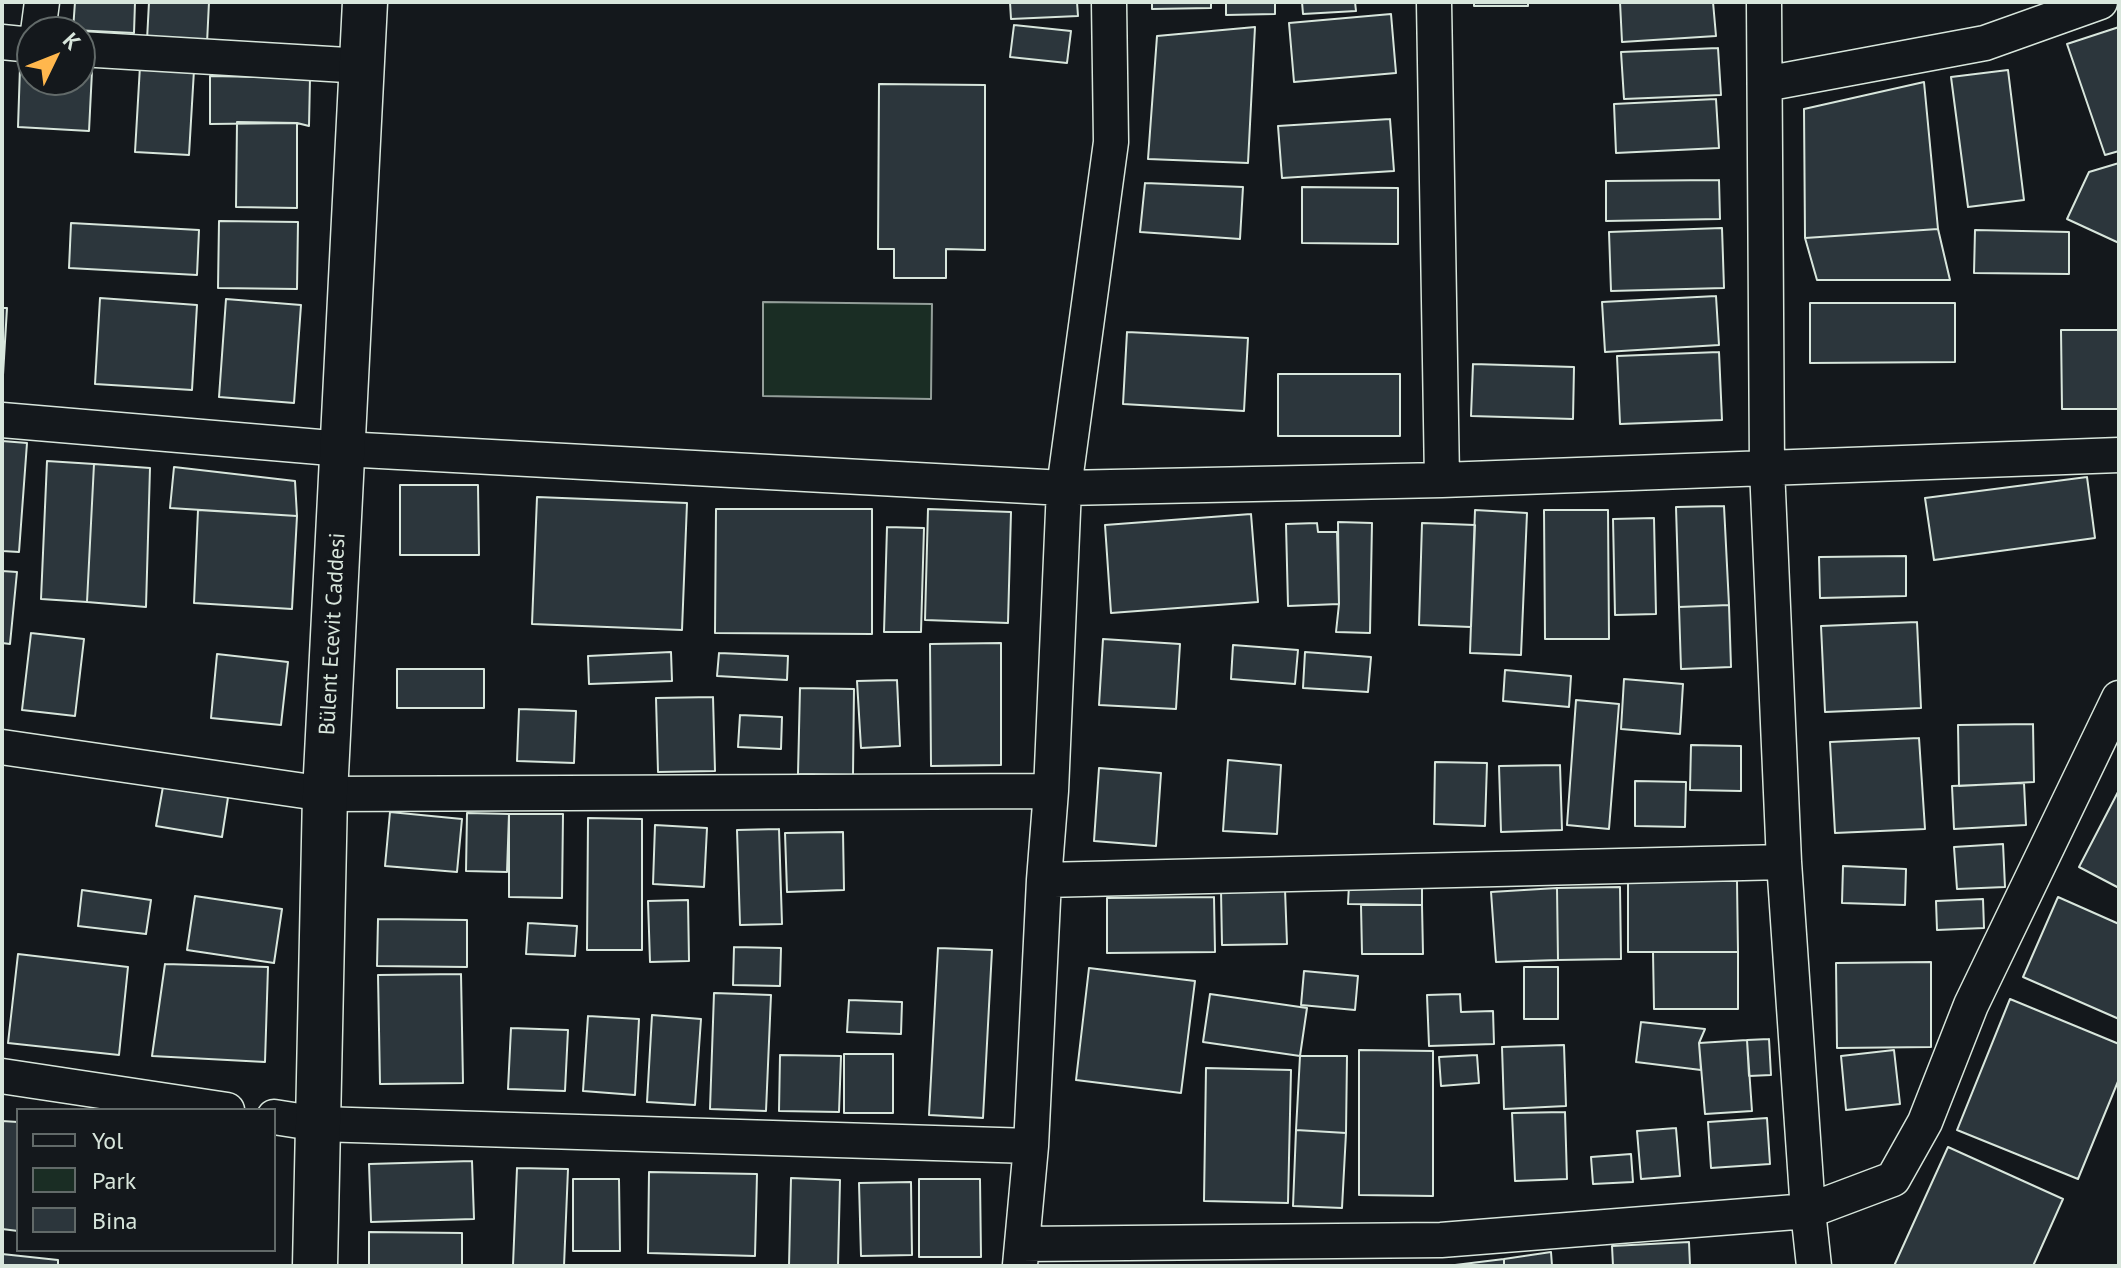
<!DOCTYPE html>
<meta charset="utf-8">
<style>
body{margin:0}
#map{position:relative;width:2121px;height:1268px;overflow:hidden;background:#14181c;font-family:"PT Sans",sans-serif}
canvas{display:block}
.frame{position:absolute;inset:0;border:4px solid #d8e6dc;pointer-events:none}
.legend{position:absolute;left:16px;top:1108px;width:260px;height:144px;box-sizing:border-box;background:#14181c;border:2px solid #626a69;margin:0;padding:10px 14px;list-style:none;font-size:24px;color:#d8e6dc}
.legend li{display:flex;align-items:center;gap:16px;height:40px}
.legend b{width:40px;border:2px solid #626a69}
.north{position:absolute;left:16px;top:16px;width:80px;height:80px;box-sizing:border-box;background:#14181c;border:2px solid #626a69;border-radius:50%;rotate:47deg;font-size:22px;font-weight:700;line-height:32px;text-align:center;color:#d8e6dc}
.north::after{content:'';display:block;margin:auto;width:28px;height:36px;background:#ffb74d;clip-path:polygon(50% 0,100% 100%,50% 72%,0 100%)}
</style>
<div id="map">
<canvas width="2121" height="1268"></canvas>
<div class="frame"></div>
<ul class="legend">
<li><b style="height:10px;background:#14181c"></b>Yol</li>
<li><b style="height:22px;background:#1a2d24"></b>Park</li>
<li><b style="height:22px;background:#2c363c"></b>Bina</li>
</ul>
<div class="north">K</div>
</div>
<script>
const c = document.querySelector('canvas').getContext('2d');
c.lineJoin = 'round';
function fill(path, color) {
  c.fillStyle = color;
  c.fill(path, 'evenodd');
}
function toPath(rows) {
  const path = new Path2D();
  for (const r of rows) {
    path.moveTo(r[0], r[1]);
    for (let i = 2; i < r.length; i += 2) path.lineTo(r[i], r[i + 1]);
  }
  return path;
}
function trace(path, color, width, dash) {
  c.strokeStyle = color;
  c.lineWidth = width;
  c.lineCap = dash ? 'butt' : 'round';
  c.setLineDash(dash || []);
  c.stroke(path);
}
function drawText(font, color, halo, rows, align = 'center') {
  c.font = font + ' "PT Sans",sans-serif';
  c.lineWidth = 6;
  c.setLineDash([]);
  c.textBaseline = 'middle';
  c.strokeStyle = halo;
  c.fillStyle = color;
  for (const [text, x, y, turn = 0] of rows) {
    c.save();
    c.translate(x, y);
    c.rotate((+turn || 0) * Math.PI / 180);
    c.textAlign = isNaN(turn) ? turn : align;
    if (halo) c.strokeText(text, 0, 0);
    c.fillText(text, 0, 0);
    c.restore();
  }
}
const green = toPath([
 [763,302,932,304,931,399,763,396,763,302]
]);
fill(green, '#1a2d24');
trace(green, '#939e99', 2);
const building = toPath([
 [75,2,135,2,134,33,73,30,75,2],
 [149,2,209,2,207,43,147,40,149,2],
 [1010,2,1077,2,1078,16,1011,19,1010,2],
 [1152,2,1211,2,1211,8,1152,9,1152,2],
 [1226,2,1275,2,1275,14,1226,15,1226,2],
 [1302,2,1355,2,1356,11,1303,14,1302,2],
 [1474,2,1528,2,1528,6,1474,6,1474,2],
 [1620,2,1713,2,1716,36,1622,42,1620,2],
 [1391,14,1396,73,1294,82,1289,23,1391,14],
 [1014,25,1071,31,1067,63,1010,57,1014,25],
 [1255,27,1248,163,1148,159,1157,36,1255,27],
 [2119,27,2119,151,2105,155,2067,44,2119,27],
 [1718,48,1721,95,1624,99,1621,52,1718,48],
 [140,66,194,70,189,155,135,152,140,66],
 [20,67,32,68,32,80,80,80,80,71,92,71,89,131,18,127,20,67],
 [2008,70,2024,200,1968,207,1951,77,2008,70],
 [210,76,310,78,309,126,297,123,210,124,210,76],
 [1924,82,1938,229,1805,238,1804,109,1924,82],
 [879,84,985,85,985,250,946,249,946,278,894,278,894,249,878,249,879,84],
 [1716,99,1719,148,1616,153,1614,104,1716,99],
 [1390,119,1394,171,1282,178,1278,126,1390,119],
 [237,122,297,123,297,208,236,207,237,122],
 [2119,163,2119,243,2067,219,2089,172,2119,163],
 [1719,180,1720,219,1606,221,1606,181,1719,180],
 [1145,183,1243,187,1240,239,1140,232,1145,183],
 [1302,187,1398,188,1398,244,1302,243,1302,187],
 [219,221,298,222,297,289,218,288,219,221],
 [71,223,199,230,197,275,69,268,71,223],
 [1722,228,1724,288,1611,291,1609,232,1722,228],
 [1938,229,1950,280,1817,280,1805,238,1938,229],
 [1975,230,2069,232,2069,274,1974,273,1975,230],
 [1716,296,1719,345,1605,352,1602,302,1716,296],
 [100,298,197,305,192,390,95,384,100,298],
 [226,299,301,305,294,403,219,397,226,299],
 [1810,303,1955,303,1955,362,1810,363,1810,303],
 [2,308,7,308,3,375,2,375,2,308],
 [2061,330,2119,330,2119,409,2062,409,2061,330],
 [1127,332,1248,338,1244,411,1123,404,1127,332],
 [1719,352,1722,420,1620,424,1617,356,1719,352],
 [1473,364,1574,367,1573,419,1471,416,1473,364],
 [1278,374,1400,374,1400,436,1278,436,1278,374],
 [2,441,27,443,19,552,2,551,2,441],
 [47,461,94,464,87,602,41,599,47,461],
 [94,464,150,468,146,607,87,602,94,464],
 [174,467,295,481,297,516,170,508,174,467],
 [2087,477,2095,538,1934,560,1925,498,2087,477],
 [400,485,478,485,479,555,400,555,400,485],
 [537,497,687,503,682,630,532,624,537,497],
 [1724,506,1729,605,1679,607,1676,507,1724,506],
 [716,509,872,509,872,634,715,633,716,509],
 [928,509,1011,512,1008,623,925,620,928,509],
 [198,510,297,516,292,609,194,603,198,510],
 [1475,510,1527,513,1521,655,1470,653,1475,510],
 [1544,510,1608,510,1609,639,1545,639,1544,510],
 [1251,514,1258,602,1111,613,1105,525,1251,514],
 [1654,518,1656,614,1615,615,1613,519,1654,518],
 [1338,522,1372,523,1370,633,1336,632,1339,604,1338,522],
 [1317,523,1318,532,1337,532,1339,604,1288,606,1286,524,1317,523],
 [1422,523,1475,525,1471,627,1419,625,1422,523],
 [887,527,924,528,921,632,884,632,887,527],
 [1906,556,1906,596,1820,598,1819,557,1906,556],
 [2,571,17,572,10,644,2,643,2,571],
 [1729,605,1731,667,1681,669,1679,607,1729,605],
 [1917,622,1921,708,1825,712,1821,626,1917,622],
 [31,633,84,639,75,716,22,710,31,633],
 [1103,639,1180,644,1176,709,1099,705,1103,639],
 [1001,643,1001,765,931,766,930,644,1001,643],
 [1233,645,1298,650,1295,684,1231,679,1233,645],
 [671,652,672,681,589,684,588,656,671,652],
 [1305,652,1371,657,1368,692,1303,688,1305,652],
 [719,653,788,656,787,680,717,676,719,653],
 [217,654,288,662,281,725,211,718,217,654],
 [397,669,484,669,484,708,397,708,397,669],
 [1505,670,1571,676,1569,707,1503,701,1505,670],
 [1624,679,1683,684,1680,734,1621,729,1624,679],
 [897,680,900,746,861,748,857,681,897,680],
 [800,688,854,689,853,775,798,774,800,688],
 [713,697,715,771,658,772,656,698,713,697],
 [1576,700,1619,704,1609,829,1567,825,1576,700],
 [519,709,576,711,574,763,517,761,519,709],
 [740,715,782,717,781,749,738,747,740,715],
 [2033,724,2034,782,1959,786,1958,725,2033,724],
 [1919,738,1925,829,1835,833,1830,742,1919,738],
 [1691,745,1741,746,1741,791,1690,790,1691,745],
 [1228,760,1281,765,1277,834,1223,831,1228,760],
 [1435,762,1487,763,1485,826,1434,824,1435,762],
 [1560,765,1562,830,1501,832,1499,766,1560,765],
 [1099,768,1161,773,1156,846,1094,841,1099,768],
 [164,781,229,791,222,837,156,826,164,781],
 [1635,781,1686,782,1685,827,1635,826,1635,781],
 [2024,783,2026,825,1954,829,1952,786,2024,783],
 [2119,790,2119,888,2079,867,2119,790],
 [390,812,462,819,457,872,385,866,390,812],
 [467,813,509,814,507,872,466,871,467,813],
 [509,814,563,814,562,898,509,897,509,814],
 [588,818,642,819,642,950,587,950,588,818],
 [655,825,707,828,704,887,653,884,655,825],
 [779,829,782,924,740,925,737,830,779,829],
 [843,832,844,890,787,892,785,833,843,832],
 [2003,844,2005,887,1957,889,1954,847,2003,844],
 [1843,866,1906,869,1905,905,1842,903,1843,866],
 [1628,880,1737,881,1738,952,1628,952,1628,880],
 [1349,885,1422,886,1422,905,1348,904,1349,885],
 [1620,887,1621,959,1558,960,1557,888,1620,887],
 [1557,888,1558,960,1496,962,1491,892,1557,888],
 [1285,889,1287,944,1222,945,1221,890,1285,889],
 [82,890,151,900,146,934,78,926,82,890],
 [195,896,282,909,274,963,187,950,195,896],
 [1214,897,1215,952,1107,953,1107,898,1214,897],
 [2058,897,2119,924,2119,1019,2023,977,2058,897],
 [1983,899,1984,928,1937,930,1936,901,1983,899],
 [688,900,689,961,650,962,648,901,688,900],
 [1361,905,1422,905,1423,954,1362,954,1361,905],
 [378,919,467,920,467,967,377,966,378,919],
 [528,923,577,926,575,956,526,954,528,923],
 [734,947,781,948,780,986,733,985,734,947],
 [938,948,992,950,983,1118,929,1115,938,948],
 [1653,952,1738,952,1738,1009,1654,1009,1653,952],
 [18,954,128,967,119,1055,8,1043,18,954],
 [1931,962,1931,1047,1837,1048,1836,963,1931,962],
 [165,964,268,967,265,1062,152,1056,165,964],
 [1524,967,1558,967,1558,1019,1524,1019,1524,967],
 [1089,968,1195,981,1181,1093,1076,1080,1089,968],
 [1304,971,1358,976,1355,1010,1301,1005,1304,971],
 [461,974,463,1083,380,1084,378,975,461,974],
 [714,993,771,995,766,1111,710,1109,714,993],
 [1210,994,1307,1008,1300,1056,1203,1042,1210,994],
 [1460,994,1461,1012,1493,1011,1494,1044,1429,1046,1427,995,1460,994],
 [2010,999,2119,1044,2119,1079,2078,1179,1957,1130,2010,999],
 [849,1000,902,1002,901,1034,847,1032,849,1000],
 [652,1015,701,1019,695,1105,647,1102,652,1015],
 [588,1016,639,1019,635,1095,583,1091,588,1016],
 [1641,1022,1705,1029,1699,1043,1701,1070,1636,1062,1641,1022],
 [511,1028,568,1030,565,1091,508,1089,511,1028],
 [1769,1039,1771,1075,1749,1076,1747,1040,1769,1039],
 [1747,1040,1752,1111,1705,1114,1699,1043,1747,1040],
 [1564,1045,1566,1106,1504,1109,1502,1047,1564,1045],
 [1359,1050,1433,1051,1433,1196,1359,1195,1359,1050],
 [1894,1050,1900,1104,1846,1110,1841,1056,1894,1050],
 [844,1054,893,1054,893,1113,844,1113,844,1054],
 [780,1055,841,1056,839,1112,779,1111,780,1055],
 [1477,1055,1479,1083,1441,1086,1439,1057,1477,1055],
 [1300,1056,1347,1056,1346,1133,1296,1130,1300,1056],
 [1206,1068,1291,1070,1288,1203,1204,1201,1206,1068],
 [1565,1112,1567,1179,1515,1181,1512,1113,1565,1112],
 [1767,1118,1770,1164,1711,1168,1708,1122,1767,1118],
 [2,1121,18,1122,18,1231,2,1229,2,1121],
 [1676,1128,1680,1176,1641,1179,1637,1131,1676,1128],
 [1296,1130,1346,1133,1342,1208,1293,1206,1296,1130],
 [1948,1147,2063,1199,2033,1266,1894,1266,1948,1147],
 [1631,1154,1633,1182,1593,1184,1591,1157,1631,1154],
 [472,1161,474,1219,371,1222,369,1164,472,1161],
 [517,1168,568,1169,564,1266,513,1265,517,1168],
 [649,1172,757,1174,755,1256,648,1253,649,1172],
 [791,1178,840,1180,838,1266,789,1266,791,1178],
 [573,1179,619,1179,620,1251,573,1251,573,1179],
 [919,1179,980,1179,981,1257,919,1257,919,1179],
 [911,1182,912,1255,861,1256,859,1183,911,1182],
 [369,1232,462,1233,462,1266,369,1266,369,1232],
 [1689,1242,1690,1266,1613,1266,1612,1246,1689,1242],
 [1551,1252,1552,1266,1504,1266,1504,1259,1551,1252],
 [2,1254,58,1260,58,1266,2,1266,2,1254],
 [1504,1259,1504,1266,1455,1266,1455,1265,1504,1259]
]);
fill(building, '#2c363c');
trace(building, '#d8e6dc', 2);
const minor = toPath([
 [1434,2,1442,480],
 [1764,2,1767,468,1784,862,1808,1211,1814,1266],
 [38,32,42,2],
 [2,42,32,45],
 [80,49,363,66],
 [1765,84,1985,43,2100,2],
 [2,420,343,449,1064,488,1442,480,2119,455],
 [2,747,325,794,1051,791],
 [1044,880,1784,862],
 [2,1076,227,1110],
 [274,1117,319,1124,1031,1146],
 [1022,1244,1441,1240,1808,1211,1893,1179,1925,1122,1971,1005,2119,698],
 [1020,1265,1031,1146,1044,880,1051,791,1064,488,1111,142,1109,2]
]);
const secondary = toPath([
 [315,1266,325,794,365,2]
]);
trace(minor, '#d8e6dc', 37);
trace(secondary, '#d8e6dc', 47);
trace(minor, '#14181c', 34);
trace(secondary, '#14181c', 44);
drawText('22px', '#d8e6dc', '#14181c', [
 ["Bülent Ecevit Caddesi",333,634,-87]
]);
</script>
